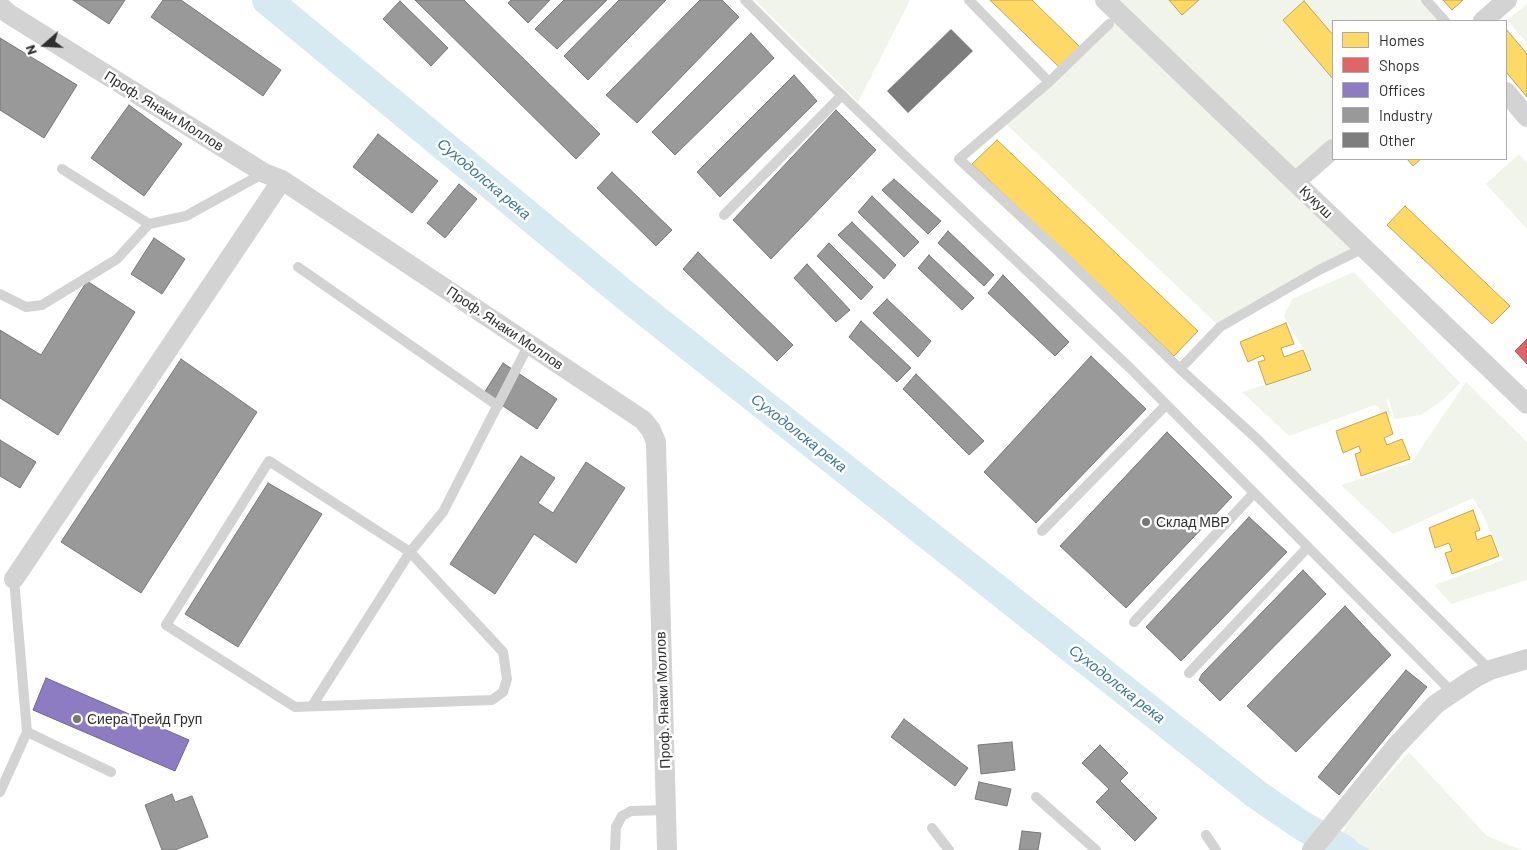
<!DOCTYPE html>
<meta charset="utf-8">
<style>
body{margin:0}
#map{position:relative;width:1527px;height:850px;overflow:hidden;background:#fff;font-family:Barlow,sans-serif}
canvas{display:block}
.legend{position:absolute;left:1332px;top:20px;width:175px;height:140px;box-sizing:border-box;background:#fff;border:1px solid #ababab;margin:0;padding:6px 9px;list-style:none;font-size:15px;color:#2e2e2e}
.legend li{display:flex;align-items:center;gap:10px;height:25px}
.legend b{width:25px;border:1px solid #ababab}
.north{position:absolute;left:20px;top:20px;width:50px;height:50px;-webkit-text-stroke:4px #fff;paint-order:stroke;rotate:251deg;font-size:14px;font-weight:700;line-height:20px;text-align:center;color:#2e2e2e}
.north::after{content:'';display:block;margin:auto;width:18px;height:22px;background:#2e2e2e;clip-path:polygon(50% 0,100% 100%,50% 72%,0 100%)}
</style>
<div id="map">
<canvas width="1527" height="850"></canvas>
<ul class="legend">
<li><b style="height:14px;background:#ffd966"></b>Homes</li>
<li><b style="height:14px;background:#e06666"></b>Shops</li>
<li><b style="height:14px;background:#8e7cc3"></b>Offices</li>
<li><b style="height:14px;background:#999"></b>Industry</li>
<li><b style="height:14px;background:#7e7e7e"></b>Other</li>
</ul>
<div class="north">N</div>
</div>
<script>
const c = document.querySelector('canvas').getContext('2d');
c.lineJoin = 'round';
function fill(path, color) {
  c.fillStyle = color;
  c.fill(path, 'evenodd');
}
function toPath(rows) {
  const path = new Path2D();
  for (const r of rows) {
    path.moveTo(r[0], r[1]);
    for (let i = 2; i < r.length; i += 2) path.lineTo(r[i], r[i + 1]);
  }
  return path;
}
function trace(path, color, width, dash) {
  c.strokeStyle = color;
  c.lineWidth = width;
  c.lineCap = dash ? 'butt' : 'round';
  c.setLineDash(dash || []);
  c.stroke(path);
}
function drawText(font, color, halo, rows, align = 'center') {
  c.font = font + ' Barlow,sans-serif';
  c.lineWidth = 5;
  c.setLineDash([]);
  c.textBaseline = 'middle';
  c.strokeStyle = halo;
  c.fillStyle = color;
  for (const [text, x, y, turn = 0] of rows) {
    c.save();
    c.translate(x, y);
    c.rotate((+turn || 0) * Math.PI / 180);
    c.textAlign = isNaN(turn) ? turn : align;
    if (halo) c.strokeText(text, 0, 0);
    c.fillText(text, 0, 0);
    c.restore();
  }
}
fill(toPath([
 [755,0,910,0,858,102],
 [1105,0,1426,0,1445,21,1333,21,1333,149,1295,182,1364,248,1220,327,1003,121,1120,14],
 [1527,4,1527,43,1507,20],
 [1519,154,1527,163,1527,229,1486,184],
 [1354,272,1460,383,1445,398,1421,415,1395,419,1388,399,1386,400,1392,415,1384,422,1379,408,1375,405,1289,436,1242,392,1293,376,1310,361,1284,316,1292,299],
 [1466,382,1527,442,1527,580,1451,604,1434,585,1503,560,1483,515,1473,498,1393,534,1341,485,1411,463],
 [1409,752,1487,836,1522,850,1370,850,1342,833,1346,828,1343,826]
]), '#f1f4eb');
fill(toPath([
 [1342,833,1370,850,1329,850]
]), '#d7eaf2');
const homes = toPath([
 [990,0,1032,0,1080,47,1060,68,990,0],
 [1169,0,1199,0,1182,15,1169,0],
 [1443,0,1463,0,1452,10,1443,0],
 [1304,1,1333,35,1333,79,1283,20,1304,1],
 [1506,29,1527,54,1527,97,1506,72,1506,29],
 [997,140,1198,331,1174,356,972,164,997,140],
 [1407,159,1421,159,1413,166,1407,159],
 [1405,206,1510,306,1492,324,1387,225,1405,206],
 [1286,323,1294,344,1281,348,1284,357,1303,350,1311,370,1266,385,1258,362,1265,360,1263,355,1248,362,1240,342,1286,323],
 [1386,412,1393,434,1384,438,1387,445,1402,439,1410,459,1361,476,1355,454,1361,452,1359,446,1343,453,1336,431,1386,412],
 [1473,510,1480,530,1475,532,1477,540,1491,535,1499,556,1452,574,1445,553,1452,551,1449,543,1435,548,1429,528,1473,510]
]);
fill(homes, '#ffd966');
trace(homes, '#c0a655', 1);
const shops = toPath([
 [1527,339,1527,364,1515,351,1527,339]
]);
fill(shops, '#e06666');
trace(shops, '#ab5555', 1);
const offices = toPath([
 [46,678,189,740,175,771,33,710,46,678]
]);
fill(offices, '#8e7cc3');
trace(offices, '#716596', 1);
const industry = toPath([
 [73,0,125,0,109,24,73,0],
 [163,0,181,0,281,70,263,96,151,17,163,0],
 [415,0,464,0,600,134,576,159,415,0],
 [511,0,550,0,528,23,508,3,511,0],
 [564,0,607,0,557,49,535,29,564,0],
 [619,0,666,0,588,80,564,56,619,0],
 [700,0,722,0,739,17,637,123,606,95,700,0],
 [400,1,448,48,431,66,383,19,400,1],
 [751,33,774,58,675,155,652,132,751,33],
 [0,38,77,85,44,138,0,110,0,38],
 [794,75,817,101,720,197,697,172,794,75],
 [129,105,182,144,144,196,91,158,129,105],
 [836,110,876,150,771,259,733,220,836,110],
 [378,134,438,181,412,213,353,167,378,134],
 [612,172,672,230,656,246,597,188,612,172],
 [894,179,941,221,928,234,882,190,894,179],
 [459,184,477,199,445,238,427,223,459,184],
 [872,196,919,242,904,257,858,212,872,196],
 [852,222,896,265,884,279,838,235,852,222],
 [948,231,994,275,984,286,938,243,948,231],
 [154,238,185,259,162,294,131,274,154,238],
 [829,243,873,287,861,300,817,256,829,243],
 [698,252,793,345,777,361,683,269,698,252],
 [929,255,974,298,962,310,918,268,929,255],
 [807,264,850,310,836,322,794,278,807,264],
 [1003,275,1069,342,1055,356,988,293,1003,275],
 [87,281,135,312,58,435,0,398,0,330,41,355,87,281],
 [887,299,931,341,918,357,873,313,887,299],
 [861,321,911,368,897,382,849,337,861,321],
 [1091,356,1146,409,1036,523,984,472,1091,356],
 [181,359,257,412,141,593,61,542,181,359],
 [503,363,557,399,537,429,484,393,503,363],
 [916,374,984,441,969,455,903,389,916,374],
 [1167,432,1232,497,1126,608,1060,546,1167,432],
 [0,440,36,462,20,488,0,476,0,440],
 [521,456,555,478,538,503,553,513,586,462,625,488,576,563,534,534,495,594,450,564,521,456],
 [268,483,322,514,238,647,185,614,268,483],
 [1249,517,1287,552,1181,661,1146,627,1249,517],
 [1303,570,1326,594,1220,701,1199,680,1202,674,1303,570],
 [1345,606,1391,655,1296,752,1247,706,1345,606],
 [1406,670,1427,687,1339,795,1318,777,1406,670],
 [904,719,968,768,955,786,891,737,904,719],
 [1012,742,1015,770,981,774,978,745,1012,742],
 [1100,745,1128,773,1120,781,1157,818,1135,841,1096,802,1109,789,1082,763,1100,745],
 [979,782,1011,789,1007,806,975,799,979,782],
 [172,794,175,802,192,796,208,837,175,850,162,850,145,805,172,794],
 [1022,831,1041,833,1038,850,1019,850,1022,831]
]);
fill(industry, '#999');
trace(industry, '#797979', 1);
trace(toPath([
 [267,0,626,296,1256,794,1301,825,1344,850]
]), '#d7eaf2', 30);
fill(toPath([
 [951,29,973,51,908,113,887,91]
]), '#7e7e7e');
trace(toPath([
 [745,0,799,54,901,152,1130,368,1453,693],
 [969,0,1049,82],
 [1426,0,1445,21],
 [1109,24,1049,82,959,159,1057,250,1180,369,1256,438,1490,670],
 [62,169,149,224],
 [724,215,842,95],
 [298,267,498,406],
 [0,294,26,307,42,305,117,259,149,224,186,216,264,173],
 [1180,369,1220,327,1319,270,1364,248],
 [1042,531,1166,405],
 [14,579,27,732],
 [1134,622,1254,493],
 [1189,673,1308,547],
 [312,706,410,552,503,652,507,679,503,692,492,700,295,707,166,625,269,461,410,552,443,512,529,344],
 [0,792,27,732,111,772],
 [1036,797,1096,850],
 [932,828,949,850],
 [1206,835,1216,850],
 [615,850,616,827,622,816,631,811,666,810]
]), '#d3d3d3', 10);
trace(toPath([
 [1105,0,1527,404],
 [0,6,9,14,264,173,282,180,643,420,651,430,656,442,667,850],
 [1483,21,1507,0],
 [1506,92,1527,117],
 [1295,182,1333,149],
 [14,579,282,180],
 [1312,850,1396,746,1436,704,1473,679,1490,670,1527,659]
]), '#d3d3d3', 20);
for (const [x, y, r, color] of [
 [1146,522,5,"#777"],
 [77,719,5,"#777"]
]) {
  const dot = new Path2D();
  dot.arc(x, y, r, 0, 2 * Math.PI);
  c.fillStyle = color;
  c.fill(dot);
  trace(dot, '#fff', 2);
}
drawText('14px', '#2e2e2e', '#fff', [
 ["Проф. Янаки Моллов",164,111,32],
 ["Кукуш",1316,202,44],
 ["Проф. Янаки Моллов",505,328,34],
 ["Проф. Янаки Моллов",663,700,-92]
]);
drawText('14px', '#2e2e2e', '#fff', [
 ["Склад МВР",1156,522],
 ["Сиера Трейд Груп",87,719]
], 'left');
drawText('italic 15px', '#3a7891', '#fff', [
 ["Суходолска река",484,179,40],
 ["Суходолска река",799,433,38],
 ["Суходолска река",1117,684,38]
]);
</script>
